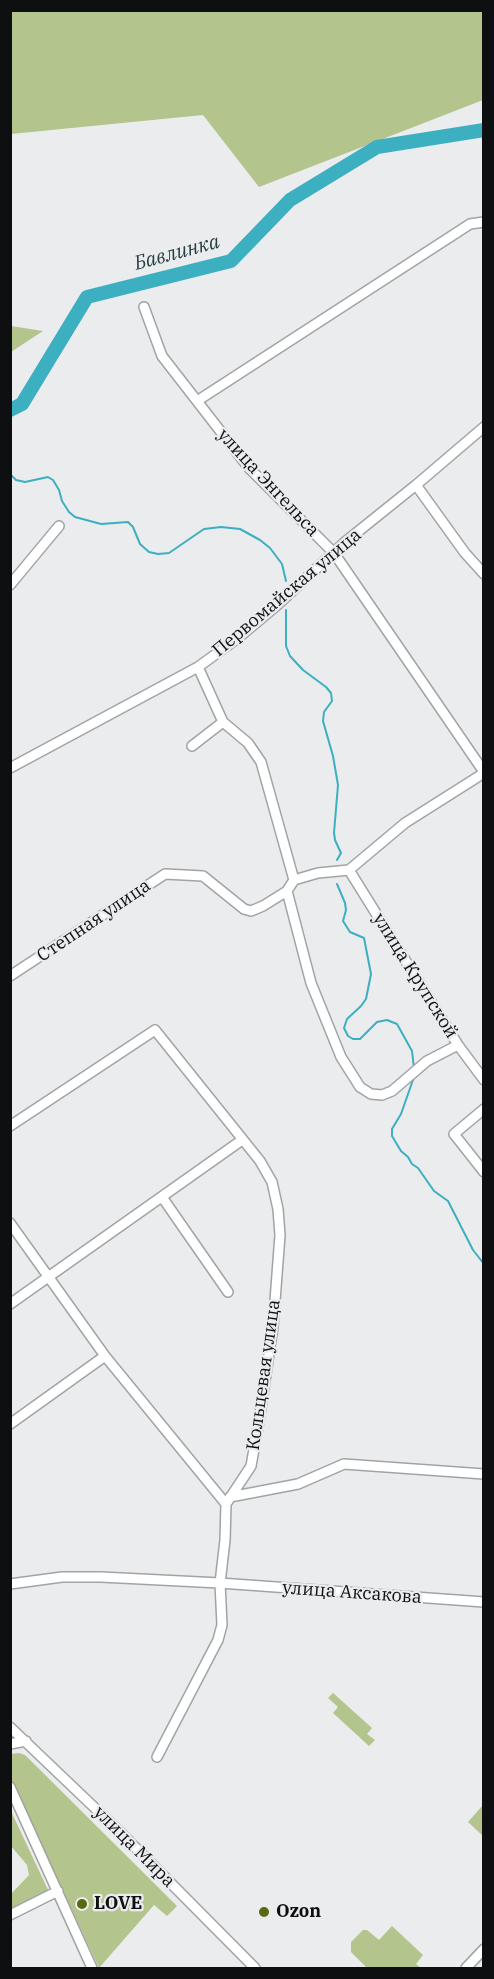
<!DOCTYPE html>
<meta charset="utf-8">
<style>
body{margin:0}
#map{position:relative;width:494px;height:1979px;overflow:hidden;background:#eaecee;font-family:"IBM Plex Serif",serif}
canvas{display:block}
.frame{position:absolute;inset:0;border:12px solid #0e0f10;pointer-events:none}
</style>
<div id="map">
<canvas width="494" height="1979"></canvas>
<div class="frame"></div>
</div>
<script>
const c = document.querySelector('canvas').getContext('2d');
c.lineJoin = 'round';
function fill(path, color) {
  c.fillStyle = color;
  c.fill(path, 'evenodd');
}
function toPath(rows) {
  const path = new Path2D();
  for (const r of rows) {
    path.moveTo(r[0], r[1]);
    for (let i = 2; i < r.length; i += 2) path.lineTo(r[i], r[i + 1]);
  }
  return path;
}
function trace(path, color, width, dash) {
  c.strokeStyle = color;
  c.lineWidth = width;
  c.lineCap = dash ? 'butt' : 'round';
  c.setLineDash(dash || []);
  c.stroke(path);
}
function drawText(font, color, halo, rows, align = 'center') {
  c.font = font + ' "IBM Plex Serif",serif';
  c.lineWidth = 4.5;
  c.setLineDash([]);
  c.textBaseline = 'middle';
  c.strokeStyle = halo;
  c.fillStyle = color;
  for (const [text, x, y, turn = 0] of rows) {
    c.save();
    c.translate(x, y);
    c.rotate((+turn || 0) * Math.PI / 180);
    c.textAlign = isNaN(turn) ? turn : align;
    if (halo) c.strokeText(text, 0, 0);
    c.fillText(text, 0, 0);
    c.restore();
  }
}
fill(toPath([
 [11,10,483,11,483,100,259,187,203,115,11,134],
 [11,326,43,331,11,352],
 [333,1693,372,1728,367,1734,375,1740,369,1746,333,1713,338,1707,328,1698],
 [19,1753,25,1755,177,1906,167,1916,154,1905,99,1968,11,1779,10,1754],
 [483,1805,483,1836,468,1822],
 [10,1809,49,1892,11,1910,11,1894,29,1875,27,1865,11,1846],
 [392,1926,423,1955,416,1964,421,1968,367,1968,351,1952,351,1942,363,1930,367,1930,379,1940]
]), '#b3c48c');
trace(toPath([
 [10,474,16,480,25,482,48,477,53,480,59,490,62,501,69,512,75,517,101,524,128,522,133,527,140,544,149,552,158,554,169,553,204,529,221,527,240,529,260,540,270,548,282,564,286,581],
 [286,610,286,646,290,656,303,670,326,687,331,693,332,701,324,712,323,721,333,756,338,785,334,833,335,840,341,853,337,860],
 [337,884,345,903,346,910,343,921,350,932,364,938,371,974,366,999,361,1006,347,1019,344,1028,348,1036,353,1039,360,1039,377,1022,387,1020,397,1024,412,1051,414,1068],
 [414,1077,401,1114,392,1129,392,1136,401,1151,408,1157,412,1164,418,1168,434,1191,448,1201,473,1250,484,1264]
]), '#3cafc1', 2);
trace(toPath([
 [10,410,22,404,87,297,231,261,290,200,377,147,484,130]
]), '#3cafc1', 14);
const minor = toPath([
 [144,307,162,356,249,468,334,553,484,772],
 [197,401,470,224,484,222],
 [416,485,465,553,484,574],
 [10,585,59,526],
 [198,667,223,722,248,743,261,762,294,880],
 [192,746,223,722],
 [10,768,198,667,238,638,275,607,345,542,416,485,484,427],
 [349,870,458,1045,484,1080],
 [287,891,311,983,341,1057,360,1087,371,1094,382,1095,392,1091,427,1061,458,1045],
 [10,976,165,874,203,876,244,909,251,911,263,906,287,891,294,880,318,873,349,870,405,823,484,773],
 [484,1109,454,1134,484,1172],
 [10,1126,155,1030,260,1161,272,1182,278,1209,280,1235,273,1327,259,1421,251,1466,226,1504],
 [162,1197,228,1292],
 [10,1223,105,1356,226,1504],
 [10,1304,242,1140],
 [10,1424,105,1356],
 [230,1497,298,1484,344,1464,484,1474],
 [10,1584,62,1577,101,1577,220,1583,225,1540,226,1504],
 [10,1727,119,1831,255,1968],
 [10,1744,26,1741],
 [157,1757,218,1640,222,1625,220,1583,484,1602],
 [10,1787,92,1968],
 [10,1915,58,1891],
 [466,1968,484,1949]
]);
trace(minor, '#a1a4a6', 12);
trace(minor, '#fff', 9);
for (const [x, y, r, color] of [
 [82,1904,6,"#596913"],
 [264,1912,6,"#596913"]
]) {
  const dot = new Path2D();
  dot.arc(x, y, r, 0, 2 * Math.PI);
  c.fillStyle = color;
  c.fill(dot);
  trace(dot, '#eaecee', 2);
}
drawText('18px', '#0e0f10', '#eaecee', [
 ["улица Энгельса",268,483,47],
 ["Первомайская улица",287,593,-40],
 ["Степная улица",94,921,-34],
 ["улица Крупской",415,976,58],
 ["Кольцевая улица",264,1375,-82],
 ["улица Аксакова",352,1593,4],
 ["улица Мира",134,1847,45]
]);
drawText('bold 18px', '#0e0f10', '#eaecee', [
 ["LOVE",94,1904],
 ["Ozon",276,1912]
], 'left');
drawText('italic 20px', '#263f43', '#eaecee', [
 ["Бавлинка",177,253,-15]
]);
</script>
